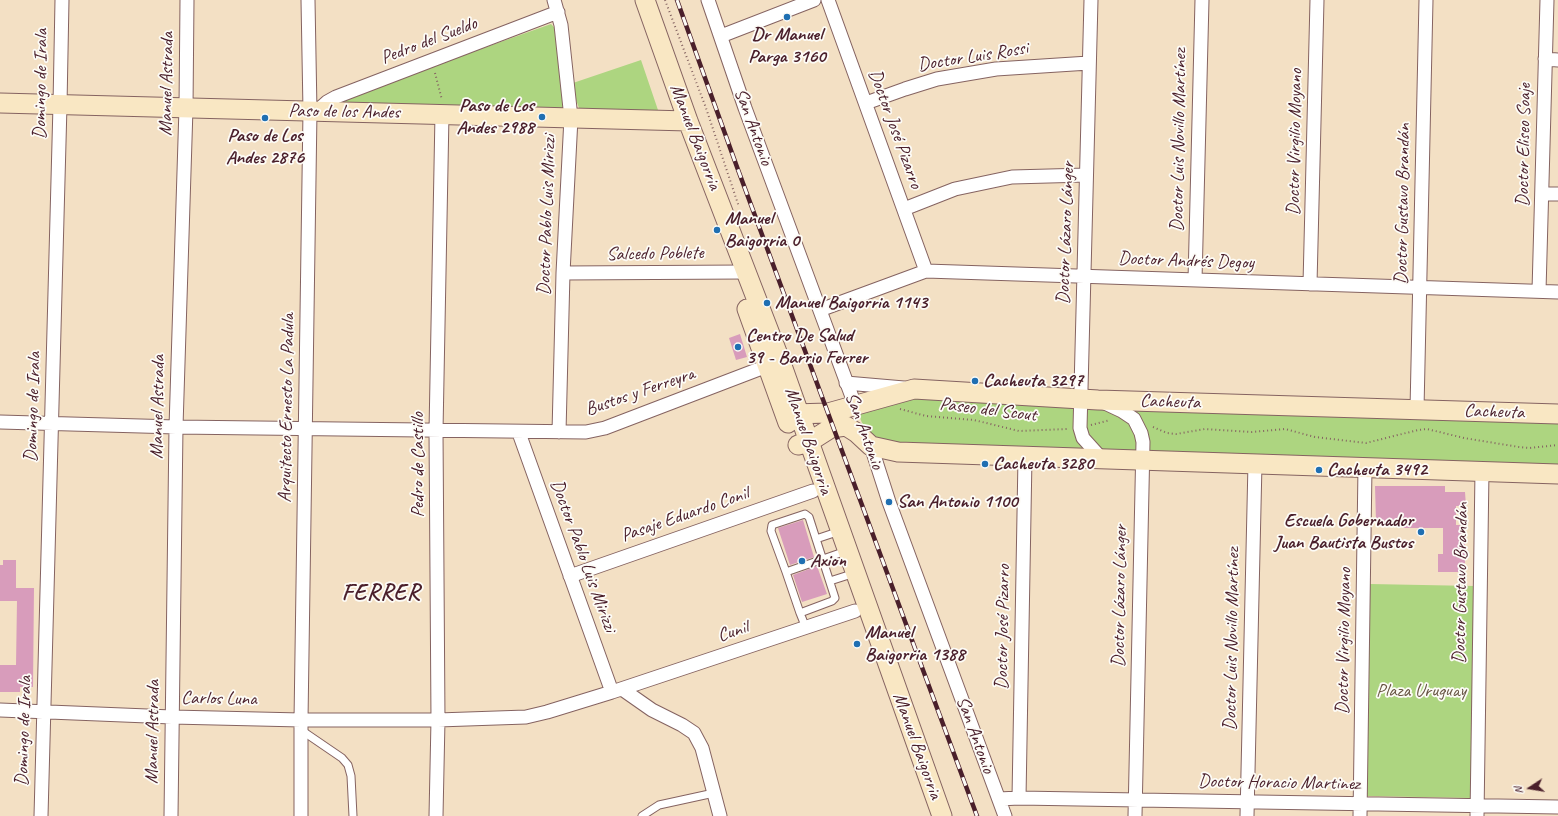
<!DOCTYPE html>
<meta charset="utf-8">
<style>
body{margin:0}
#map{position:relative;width:1558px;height:816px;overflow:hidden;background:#f3e0c4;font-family:Caveat,sans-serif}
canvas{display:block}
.north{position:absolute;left:1510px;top:768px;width:40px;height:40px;-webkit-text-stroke:3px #fdfcf7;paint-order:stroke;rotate:258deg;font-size:11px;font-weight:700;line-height:16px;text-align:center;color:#4a1f2b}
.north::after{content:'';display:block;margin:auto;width:14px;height:18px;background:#4a1f2b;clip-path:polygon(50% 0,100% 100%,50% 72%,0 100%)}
</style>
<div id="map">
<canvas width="1558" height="816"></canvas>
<div class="north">N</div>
</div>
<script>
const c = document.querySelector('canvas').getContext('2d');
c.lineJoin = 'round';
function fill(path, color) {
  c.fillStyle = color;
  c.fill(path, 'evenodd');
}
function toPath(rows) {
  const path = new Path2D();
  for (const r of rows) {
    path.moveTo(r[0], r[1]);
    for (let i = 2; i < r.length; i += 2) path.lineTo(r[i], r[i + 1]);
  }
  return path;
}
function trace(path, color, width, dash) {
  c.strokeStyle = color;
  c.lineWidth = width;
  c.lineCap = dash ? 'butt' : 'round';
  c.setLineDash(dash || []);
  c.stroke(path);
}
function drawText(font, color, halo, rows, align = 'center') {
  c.font = font + ' Caveat,sans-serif';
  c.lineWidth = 3.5;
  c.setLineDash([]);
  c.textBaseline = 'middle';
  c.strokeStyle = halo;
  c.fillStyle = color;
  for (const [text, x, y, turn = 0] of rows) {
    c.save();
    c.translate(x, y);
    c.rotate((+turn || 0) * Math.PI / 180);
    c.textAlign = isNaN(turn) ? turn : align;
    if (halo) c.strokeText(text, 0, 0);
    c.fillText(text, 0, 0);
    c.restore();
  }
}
fill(toPath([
 [551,24,556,29,563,109,339,103,433,66],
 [641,60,659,113,579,108,570,84],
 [901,392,1558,414,1558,474,871,446,855,405],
 [1370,584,1475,586,1472,798,1367,796]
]), '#add580');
fill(toPath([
 [740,334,747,357,736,360,729,338],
 [1375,486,1445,486,1445,492,1465,492,1466,506,1456,506,1456,525,1465,525,1465,572,1438,572,1438,554,1443,554,1443,528,1403,528,1403,522,1376,522],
 [803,520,814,557,790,565,778,528],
 [3,560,16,560,16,588,34,588,33,687,20,687,20,692,0,692,0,665,16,665,17,601,0,601,0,565,3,565],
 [817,566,827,594,802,602,793,575]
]), '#d89cbb');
const lane = toPath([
 [816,539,840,531],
 [786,572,846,551],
 [830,581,855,573],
 [800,613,832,601,835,598,809,517,805,514,772,525,771,531,786,572,800,613,806,628],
 [301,730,342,758,348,765,351,776,353,816],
 [642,816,659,805,714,793]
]);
const street = toPath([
 [554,0,561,25,571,118,563,273,559,432],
 [708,0,745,108,855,405],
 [828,0,926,271],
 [1091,0,1080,428,1083,438,1102,459],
 [721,36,814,0],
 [1545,59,1558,60],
 [866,103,905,89,937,79,996,69,1089,63],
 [317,111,327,102,336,97,558,12],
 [1542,194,1558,194],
 [904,209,955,189,1012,177,1086,175],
 [563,273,746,272],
 [1195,280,1202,0],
 [1310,284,1317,0],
 [1539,291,1547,0],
 [820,310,926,271,1558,292],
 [846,383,904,388],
 [1105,403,1122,411,1134,419,1141,433,1143,442,1135,816],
 [1417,409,1426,0],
 [0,422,176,427,586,432,605,428,775,363],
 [519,433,612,692],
 [871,446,889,502,1005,816],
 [570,576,813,491],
 [622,689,652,710,682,725,694,733,702,748,720,816],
 [0,710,172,717,301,720,438,720,526,717,547,712,612,692,855,611],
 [1019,798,1025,457],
 [999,799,1019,798,1558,807],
 [41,816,60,105,62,0],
 [171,816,176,427,186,108,187,0],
 [301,816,301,720,310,111,308,0],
 [436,816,438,720,436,431,442,114],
 [1247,816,1255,463],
 [1360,816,1365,467],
 [1477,816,1482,471]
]);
const secondary = toPath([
 [645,0,688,121,780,360,942,816],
 [0,103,688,121],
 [747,309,788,423],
 [788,416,793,414,828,413,914,389,1098,400,1558,414],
 [798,445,809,442,831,428,846,426,857,433,871,446,898,452,1558,474]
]);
trace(lane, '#856361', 9);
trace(street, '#856361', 15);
trace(secondary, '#856361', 21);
trace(toPath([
 [665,0,706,108,739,207],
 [435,73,442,100],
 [900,409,926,416,974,420,1019,431,1067,429],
 [1091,425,1110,420],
 [1153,427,1167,433,1176,434,1205,429,1252,432,1285,429,1315,437,1366,443,1418,430,1427,429,1464,438,1519,447,1529,448,1558,445]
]), '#856361', 2, [1, 3]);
trace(lane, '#fff', 7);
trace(street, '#fff', 13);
trace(secondary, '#f9e7c3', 19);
const rail = toPath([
 [677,0,737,167,977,816]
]);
trace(rail, '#4a1f2b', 4.5);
trace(rail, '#fdfcf7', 3, [9]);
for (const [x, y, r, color] of [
 [787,17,4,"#1f6fb2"],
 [542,117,4,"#1f6fb2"],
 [265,118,4,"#1f6fb2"],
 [717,230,4,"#1f6fb2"],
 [767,303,4,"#1f6fb2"],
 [738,347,4,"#1f6fb2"],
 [975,381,4,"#1f6fb2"],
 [985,464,4,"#1f6fb2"],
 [1319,470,4,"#1f6fb2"],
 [889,502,4,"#1f6fb2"],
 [1421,532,4,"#1f6fb2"],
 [802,561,4,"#1f6fb2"],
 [857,644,4,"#1f6fb2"]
]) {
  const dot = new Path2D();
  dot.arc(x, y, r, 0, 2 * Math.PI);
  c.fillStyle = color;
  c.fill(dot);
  trace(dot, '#fdfcf7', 1.5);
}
drawText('bold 19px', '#4a1f2b', '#fdfcf7', [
 ["Dr Manuel",787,35,"center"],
 ["Parga 3160",787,57,"center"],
 ["Paso de Los",534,106,"right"],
 ["Andes 2988",534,128,"right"],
 ["Paso de Los",265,136,"center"],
 ["Andes 2876",265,158,"center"],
 ["Manuel",725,219],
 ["Baigorria 0",725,241],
 ["Manuel Baigorria 1143",775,303],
 ["Centro De Salud",746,336],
 ["39 - Barrio Ferrer",746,358],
 ["Cacheuta 3297",983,381],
 ["Cacheuta 3280",993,464],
 ["Cacheuta 3492",1327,470],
 ["San Antonio 1100",897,502],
 ["Escuela Gobernador",1413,521,"right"],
 ["Juan Bautista Bustos",1413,543,"right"],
 ["Axion",810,561],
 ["Manuel",865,633],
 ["Baigorria 1388",865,655]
], 'left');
drawText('19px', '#4a1f2b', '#fdfcf7', [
 ["Pedro del Sueldo",429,41,-21],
 ["Doctor Luis Rossi",973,57,-9],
 ["Domingo de Irala",41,84,-89],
 ["Manuel Astrada",167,84,-89],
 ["Paso de los Andes",344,112,1],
 ["San Antonio",753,127,70],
 ["Doctor José Pizarro",895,129,70],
 ["Manuel Baigorria",695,137,69],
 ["Doctor Luis Novillo Martínez",1179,140,-89],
 ["Doctor Virgilio Moyano",1295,142,-89],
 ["Doctor Eliseo Soaje",1524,145,-89],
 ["Doctor Gustavo Brandán",1403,204,-89],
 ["Doctor Pablo Luis Mirizzi",547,215,-88],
 ["Doctor Lázaro Lánger",1066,233,-88],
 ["Salcedo Poblete",655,254,-1],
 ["Doctor Andrés Degoy",1186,261,2],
 ["Bustos y Ferreyra",640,392,-19],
 ["Cacheuta",1170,402,2],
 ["Domingo de Irala",33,407,-88],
 ["Manuel Astrada",158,407,-89],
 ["Arquitecto Ernesto La Padula",287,408,-89],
 ["Paseo del Scout",988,410,7],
 ["Cacheuta",1494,412,2],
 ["San Antonio",864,431,70],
 ["Manuel Baigorria",808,441,71],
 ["Pedro de Castillo",418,465,-90],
 ["Pasaje Eduardo Conil",685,515,-19],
 ["Doctor Pablo Luis Mirizzi",583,556,70],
 ["Doctor Gustavo Brandán",1461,583,-89],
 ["Doctor Lázaro Lánger",1120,596,-89],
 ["Doctor José Pizarro",1003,627,-89],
 ["Cunil",733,632,-18],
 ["Doctor Luis Novillo Martínez",1232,639,-89],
 ["Doctor Virgilio Moyano",1344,641,-89],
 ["Carlos Luna",219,699,1],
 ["Domingo de Irala",24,731,-88],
 ["Manuel Astrada",153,732,-89],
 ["San Antonio",975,735,70],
 ["Manuel Baigorria",917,746,70],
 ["Doctor Horacio Martinez",1279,783,1]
]);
drawText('19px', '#685644', '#fdfcf7', [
 ["Plaza Uruguay",1421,691]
]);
c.letterSpacing = '1px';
drawText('bold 23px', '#4a1f2b', '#fdfcf7', [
 ["FERRER",381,594]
]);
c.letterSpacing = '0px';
</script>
